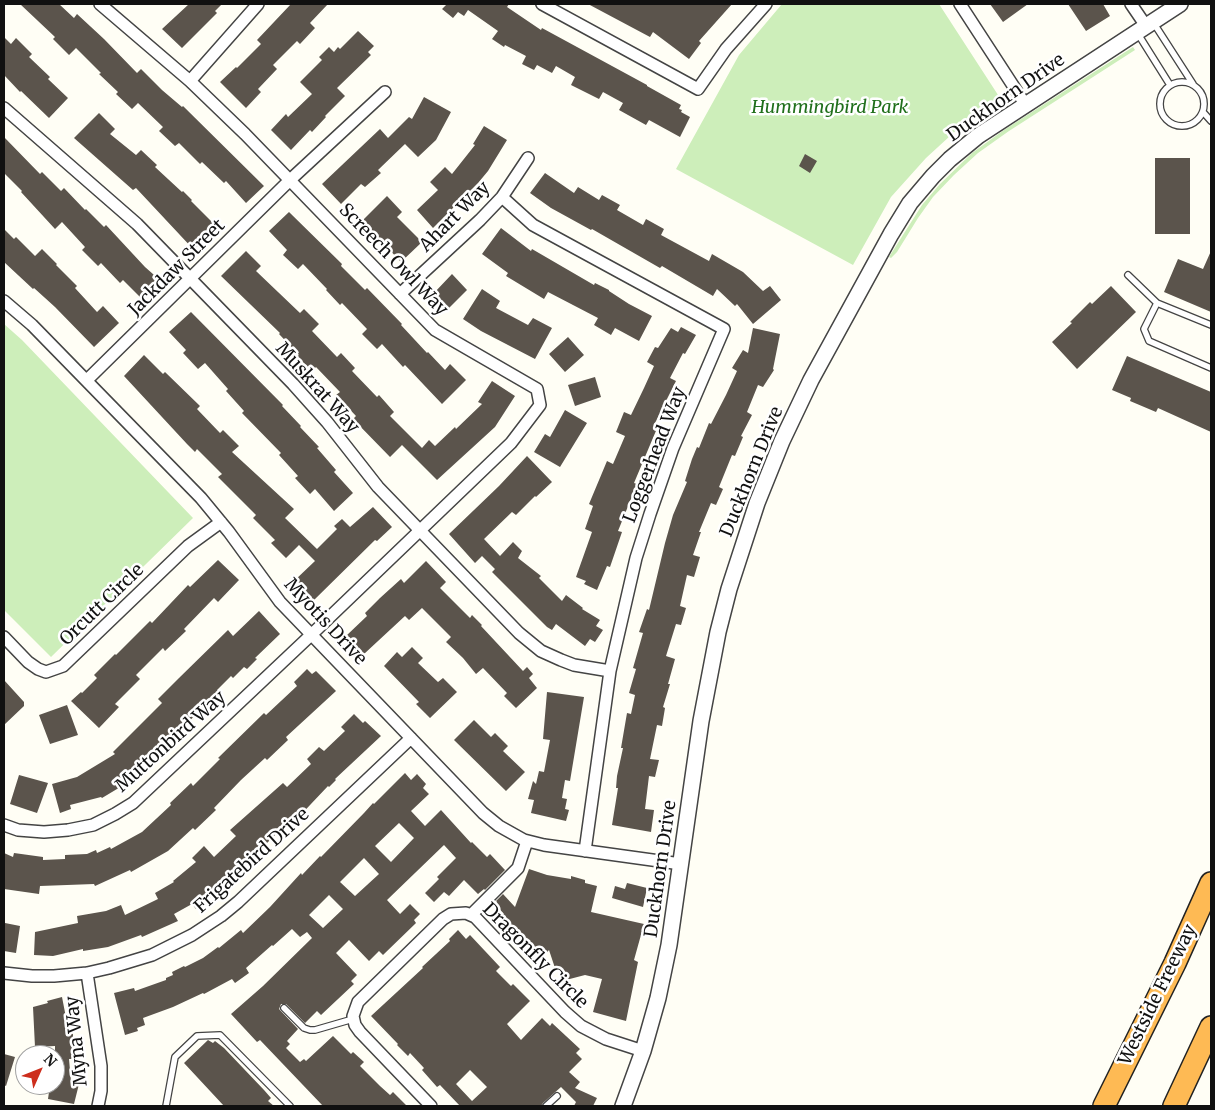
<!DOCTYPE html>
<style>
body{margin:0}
#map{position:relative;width:1215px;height:1110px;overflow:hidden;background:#fffef5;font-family:Merriweather,serif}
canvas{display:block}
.frame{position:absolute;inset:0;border:5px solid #111;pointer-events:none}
.north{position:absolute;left:15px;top:1045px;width:50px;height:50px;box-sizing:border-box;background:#fff;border:1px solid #a0a0a0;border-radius:50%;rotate:46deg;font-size:14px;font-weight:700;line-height:20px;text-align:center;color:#111}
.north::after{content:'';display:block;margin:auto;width:18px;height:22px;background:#cd2e1d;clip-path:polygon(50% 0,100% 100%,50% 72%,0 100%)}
</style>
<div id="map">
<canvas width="1215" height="1110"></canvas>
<div class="frame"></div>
<div class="north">N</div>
</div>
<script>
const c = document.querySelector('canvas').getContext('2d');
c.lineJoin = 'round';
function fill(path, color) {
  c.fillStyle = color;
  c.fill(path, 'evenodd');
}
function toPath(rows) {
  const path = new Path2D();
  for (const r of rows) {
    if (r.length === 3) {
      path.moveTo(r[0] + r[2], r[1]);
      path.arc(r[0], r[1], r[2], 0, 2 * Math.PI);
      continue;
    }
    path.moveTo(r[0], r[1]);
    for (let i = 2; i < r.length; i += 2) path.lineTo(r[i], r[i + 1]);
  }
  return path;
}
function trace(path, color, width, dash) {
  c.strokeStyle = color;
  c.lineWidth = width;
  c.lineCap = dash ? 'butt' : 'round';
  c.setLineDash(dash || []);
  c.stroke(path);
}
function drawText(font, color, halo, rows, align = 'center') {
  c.font = font + ' Merriweather,serif';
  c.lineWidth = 5;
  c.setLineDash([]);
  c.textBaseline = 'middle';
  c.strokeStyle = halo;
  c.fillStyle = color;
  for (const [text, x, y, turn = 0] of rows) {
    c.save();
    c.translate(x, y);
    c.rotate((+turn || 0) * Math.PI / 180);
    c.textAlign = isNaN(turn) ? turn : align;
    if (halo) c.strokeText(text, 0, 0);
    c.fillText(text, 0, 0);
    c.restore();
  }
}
fill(toPath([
 [782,4,939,4,1000,98,962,125,926,158,891,197,853,265,676,169,739,55],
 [1133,47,1135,50,1009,131,978,153,954,175,933,197,918,218,897,252,891,258,889,257,922,205,940,184,972,153,1004,130],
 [4,324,22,340,193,518,51,657,4,610]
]), '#cdeeba');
fill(toPath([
 [20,4,59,4,74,18,77,14,104,39,137,73,141,69,162,90,182,107,183,106,264,186,246,203,226,181,224,183,202,162,200,164,179,143,175,146,159,131,163,127,138,103,132,109,116,94,118,92,99,74,101,73,76,48,69,55,53,39,55,37],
 [189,4,222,4,215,11,217,13,182,48,162,29],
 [291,4,328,4,310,23,315,28,300,44,297,41,273,65,277,69,258,89,261,92,246,108,220,82,236,67,237,68,261,44,257,40],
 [447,4,509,4,507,7,541,30,542,28,647,85,647,86,681,105,679,109,682,110,681,112,690,117,680,137,649,120,646,125,619,110,623,103,603,92,599,99,571,85,575,77,556,66,552,73,537,65,534,70,522,64,526,56,505,45,504,47,492,39,498,31,468,10,464,16,458,12,453,18,442,9],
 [588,4,732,4,699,41,701,43,689,59,653,32,650,37],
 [990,4,1028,4,1003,22],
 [1068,4,1103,4,1110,16,1086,31],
 [358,31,374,46,368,52,371,55,337,88,345,96,325,116,326,117,312,132,310,130,291,150,271,130,286,114,288,117,312,94,300,82,322,60,319,57,329,47,334,52,338,47,340,49],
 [4,37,11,44,16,38,32,54,29,57,50,77,48,79,68,98,49,118,21,91,20,92,4,75],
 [424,97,451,112,436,140,418,157,405,144,378,170,381,173,365,187,361,184,341,204,322,184,380,129,388,138,409,117,412,119],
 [99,113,115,129,110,134,136,155,141,150,157,165,155,167,182,192,183,191,192,200,191,201,217,227,194,250,136,188,133,190,74,138],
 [484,126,507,140,488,171,478,183,433,228,417,210,438,190,430,182,445,167,452,174,475,145,473,144],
 [4,137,40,174,42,172,61,191,64,188,85,210,86,209,104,227,106,225,145,267,162,282,143,300,123,280,120,283,101,263,98,266,82,250,85,247,62,222,55,229,21,192,22,191,4,173],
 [805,154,817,161,810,173,799,166],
 [1155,158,1190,158,1190,234,1155,234],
 [545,173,574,193,578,187,599,200,602,195,620,205,617,210,643,225,646,219,664,229,661,235,709,261,712,254,743,272,763,291,770,286,781,300,753,324,737,304,735,306,717,289,713,296,662,266,660,268,592,229,591,230,551,208,530,193],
 [387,196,402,212,397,217,422,242,401,262,362,221],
 [289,212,342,264,341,266,365,290,367,288,402,324,401,325,427,353,428,352,445,370,450,364,466,380,442,404,405,365,403,367,382,344,377,349,362,334,367,329,342,303,340,305,326,290,327,289,303,264,298,269,283,255,287,250,269,231],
 [501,228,531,251,532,249,594,285,595,283,609,290,609,291,629,304,652,316,639,341,615,328,611,335,594,325,598,318,548,292,544,299,506,276,508,273,482,254],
 [4,229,14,239,16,237,35,256,42,249,57,264,56,265,77,286,75,288,97,312,103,306,119,323,94,347,55,307,34,288,33,289,4,262],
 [246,251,261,266,256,271,300,313,304,309,319,324,312,331,337,357,341,353,355,368,352,371,377,397,379,395,394,412,390,416,422,448,429,440,435,446,455,427,456,429,482,404,478,402,492,381,515,396,495,427,437,480,402,445,390,457,353,419,356,416,336,395,340,392,316,367,312,371,297,356,299,355,279,334,280,333,221,276],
 [1211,251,1211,312,1164,292,1178,259,1203,269],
 [452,274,467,290,449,308,434,293],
 [1111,286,1136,312,1077,369,1052,342,1072,323,1070,322,1090,302,1092,304],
 [482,289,500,301,496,308,528,325,533,318,552,328,535,359,481,331,463,319],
 [191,312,283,405,282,406,301,426,300,427,319,447,317,448,336,470,334,472,353,493,334,511,315,489,310,494,295,478,298,476,279,455,281,453,242,413,244,411,226,391,228,389,205,363,198,369,183,353,186,350,169,332],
 [681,327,696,335,685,354,683,353,670,378,676,381,654,425,658,426,634,483,637,484,618,531,622,532,610,567,607,566,597,590,584,584,586,581,576,577,592,532,585,529,593,506,589,504,607,461,613,464,625,436,616,432,624,412,631,415,644,388,654,366,647,362,655,347,658,348,671,328,678,332],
 [753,328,780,334,773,369,774,370,763,387,758,385,747,412,752,415,741,436,743,437,735,456,732,455,719,487,723,489,716,505,711,503,699,532,701,532,693,555,700,557,694,577,687,575,680,606,686,608,681,625,676,624,666,656,675,659,668,684,670,684,663,707,665,708,662,726,657,725,650,759,659,760,655,777,649,776,645,809,654,810,651,832,612,825,618,788,616,788,617,776,623,748,621,748,627,713,631,714,635,695,629,693,636,669,633,668,643,633,639,632,647,609,649,610,665,543,673,515,687,482,685,481,692,459,697,447,699,448,709,423,711,424,726,395,737,371,732,368,743,350,748,353],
 [568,337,584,355,565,372,549,354],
 [144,355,163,374,165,372,200,406,197,409,220,433,223,430,239,446,232,452,294,509,285,518,317,549,337,529,334,526,342,519,350,527,373,507,392,527,377,541,375,540,313,601,294,581,315,561,299,545,286,558,271,543,275,540,253,518,256,515,218,477,222,474,197,449,195,452,187,444,124,376],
 [1127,356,1211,392,1211,432,1158,408,1156,412,1130,401,1131,398,1112,390],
 [595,377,601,397,575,406,568,385],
 [565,410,587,423,560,467,534,452,545,434,550,437],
 [527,456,552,482,536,497,535,496,516,515,512,512,484,539,500,556,513,542,522,551,518,558,541,576,539,578,562,601,566,595,583,608,582,609,600,620,596,626,603,630,595,642,590,639,585,646,556,624,552,630,547,627,492,572,495,569,482,556,475,563,449,534,499,486],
 [218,560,239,580,218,602,214,598,184,629,186,631,165,651,163,648,136,675,140,679,115,704,119,707,99,728,71,701,81,692,82,693,97,678,94,675,115,654,116,655,150,621,152,623,188,585,190,587],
 [426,561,446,582,440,588,470,618,472,615,482,625,481,626,523,671,527,667,533,674,529,678,537,688,516,708,504,696,507,693,483,668,476,674,463,658,446,642,451,637,422,608,409,620,405,616,364,654,346,636,367,616,365,613,380,598,401,579,404,583],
 [259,611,280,634,255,658,257,659,247,669,244,667,233,678,231,676,217,690,221,694,211,704,209,702,127,781,127,783,102,798,101,797,70,805,71,809,60,813,52,784,77,777,115,754,113,752,162,703,158,699,179,678,228,630,233,636],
 [412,647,423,658,418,663,438,682,443,678,457,692,430,718,416,704,419,702,384,666,397,652,402,657],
 [307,669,312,674,316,671,336,691,286,737,288,740,267,760,265,758,241,780,214,808,216,810,195,830,193,828,168,851,131,872,130,870,95,886,94,884,40,886,39,894,4,889,4,853,13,857,14,853,43,857,43,860,65,859,65,855,87,854,96,850,97,853,110,847,111,849,142,832,171,805,170,803,191,783,193,786,220,759,218,758,264,713,266,715,297,686,294,682],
 [4,680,24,702,24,706,4,725],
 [547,692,584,697,570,781,565,780,562,798,567,799,565,809,569,810,566,821,531,813,534,800,528,799,533,781,536,784,539,771,544,772,550,740,543,739],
 [67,705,78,735,50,744,39,715],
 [354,714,363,723,365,721,381,736,335,779,336,780,329,787,328,786,293,823,291,821,276,834,263,847,265,849,225,885,226,886,219,893,217,892,196,909,192,904,174,914,178,921,142,937,141,935,108,947,83,951,83,949,53,956,34,955,35,932,78,923,77,916,106,911,121,905,125,915,158,899,155,893,174,882,173,881,196,862,192,858,204,846,214,857,236,836,230,830,283,783,287,787,311,764,307,759,319,747,324,751,345,731,341,727],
 [474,720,491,737,495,733,508,746,503,751,525,772,506,791,454,740],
 [405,773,411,780,417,774,426,784,423,788,429,794,411,811,425,826,441,810,471,843,472,842,487,857,490,854,505,870,485,890,484,889,478,894,464,880,449,896,444,892,434,902,425,893,439,879,437,877,456,858,444,845,387,900,400,914,410,904,420,914,414,920,416,923,383,955,379,951,369,961,349,940,336,953,357,975,351,981,354,984,321,1015,317,1011,305,1023,286,1004,281,1004,279,1009,298,1029,287,1041,290,1044,286,1048,300,1062,304,1059,306,1061,333,1036,351,1054,353,1052,364,1062,360,1066,380,1086,390,1095,393,1092,407,1106,323,1106,260,1040,257,1042,231,1014,263,986,312,938,307,932,300,937,292,929,273,946,272,945,246,968,249,973,235,983,232,979,204,994,203,993,173,1007,143,1018,145,1025,137,1028,138,1031,125,1035,114,993,134,988,135,991,166,980,166,978,173,975,172,972,184,966,185,967,203,958,218,947,219,948,241,930,243,933,270,907,301,873,302,875,320,856,321,857,364,813,373,803,374,804],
 [399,823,414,838,391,862,375,846],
 [364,858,379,874,355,896,340,882],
 [329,895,343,909,323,928,309,915],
 [19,775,48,783,37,813,10,804],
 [529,869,547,875,571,879,571,876,585,880,585,883,597,886,591,912,644,924,634,960,638,962,626,1021,593,1012,602,979,585,975,562,981,558,967,555,968,549,950,543,957,513,926,511,928,501,917,504,914,495,904,497,902,496,901,503,894,515,907],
 [627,883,647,888,643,907,612,898,615,886,625,889],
 [5,923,20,926,16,953,4,951],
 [458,930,466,939,470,935,500,967,496,971,511,986,513,984,530,1001,507,1024,521,1040,542,1018,550,1026,552,1023,580,1049,576,1053,582,1059,569,1072,580,1082,575,1088,597,1098,593,1106,574,1106,576,1102,561,1087,543,1103,541,1106,460,1106,440,1085,437,1087,422,1070,424,1068,410,1053,408,1056,397,1045,398,1044,371,1016,423,968,422,967,450,941,449,939],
 [470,1070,487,1087,472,1101,456,1084],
 [62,997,69,1033,73,1033,73,1049,77,1049,77,1059,69,1059,71,1082,79,1084,74,1104,48,1099,50,1085,55,1085,55,1046,35,1047,33,1007,48,1003,47,1001],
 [208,1040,213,1043,215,1041,224,1048,264,1090,271,1098,268,1101,274,1106,224,1106,184,1063],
 [4,1054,15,1057,6,1086,4,1085]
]), '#5b544c');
const service = toPath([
 [1153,22,1193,84],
 [1138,34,1170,85],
 [1182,104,22],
 [1203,112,1211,121],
 [1128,275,1157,303,1211,325],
 [1157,303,1144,329,1149,341,1211,368],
 [284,1008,304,1028,310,1030,315,1030,353,1019],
 [166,1106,175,1057,197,1036,220,1035,290,1106],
 [546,1106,557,1096]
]);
const minor = toPath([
 [542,4,698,89,726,49,766,4],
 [960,4,1025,104],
 [1131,4,1146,26],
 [190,81,258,4],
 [4,108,137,224,293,384,327,422,378,487,519,633,541,651,561,660,574,665,610,671],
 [502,197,533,225,724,329,673,448,650,514,636,558,610,671,585,851],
 [400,294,480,220,502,197,528,158],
 [4,301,32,325,201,498,229,532,280,602,483,813,499,826,524,840,544,845,681,864],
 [87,380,290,180,385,92],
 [4,637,28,662,38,669,46,672,63,666,188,546,221,522],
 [4,825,18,830,44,832,68,830,93,825,115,814,133,803,311,635,511,443,540,405,537,389,435,330,245,134,190,81,100,4],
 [471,915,518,868,527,841],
 [4,973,32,976,54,976,87,973,109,968,152,955,192,935,221,916,238,902,411,738],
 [87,973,101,1066,101,1091,98,1106],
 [431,1106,360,1032,355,1025,353,1016,358,1002,443,919,451,914,466,913,475,917,565,1012,581,1026,606,1039,643,1051]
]);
const tertiary = toPath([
 [623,1106,643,1051,658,998,669,945,701,721,718,632,729,589,757,503,782,441,811,380,891,234,910,203,933,176,950,159,978,136,1180,4]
]);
const motorway = toPath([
 [1104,1106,1175,963,1211,883],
 [1174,1106,1211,1027]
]);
trace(service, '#444', 8);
trace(minor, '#444', 14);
trace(tertiary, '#444', 18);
trace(motorway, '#222', 24);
trace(service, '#fff', 5.5);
trace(minor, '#fff', 11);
trace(tertiary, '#fff', 15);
trace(motorway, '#feba54', 21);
drawText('18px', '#111', '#fff', [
 ["Duckhorn Drive",1006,98,-35],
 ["Ahart Way",455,217,-45],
 ["Screech Owl Way",393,260,46],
 ["Jackdaw Street",177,268,-45],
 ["Muskrat Way",317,388,48],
 ["Loggerhead Way",655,455,-69],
 ["Duckhorn Drive",752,472,-68],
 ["Orcutt Circle",102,605,-44],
 ["Myotis Drive",325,622,47],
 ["Muttonbird Way",171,742,-42],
 ["Frigatebird Drive",252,861,-42],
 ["Duckhorn Drive",661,869,-82],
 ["Dragonfly Circle",535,956,45],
 ["Westside Freeway",1158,995,-64],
 ["Myna Way",77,1041,-96]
]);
drawText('italic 18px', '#206f1b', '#fff', [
 ["Hummingbird Park",830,108]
]);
</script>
